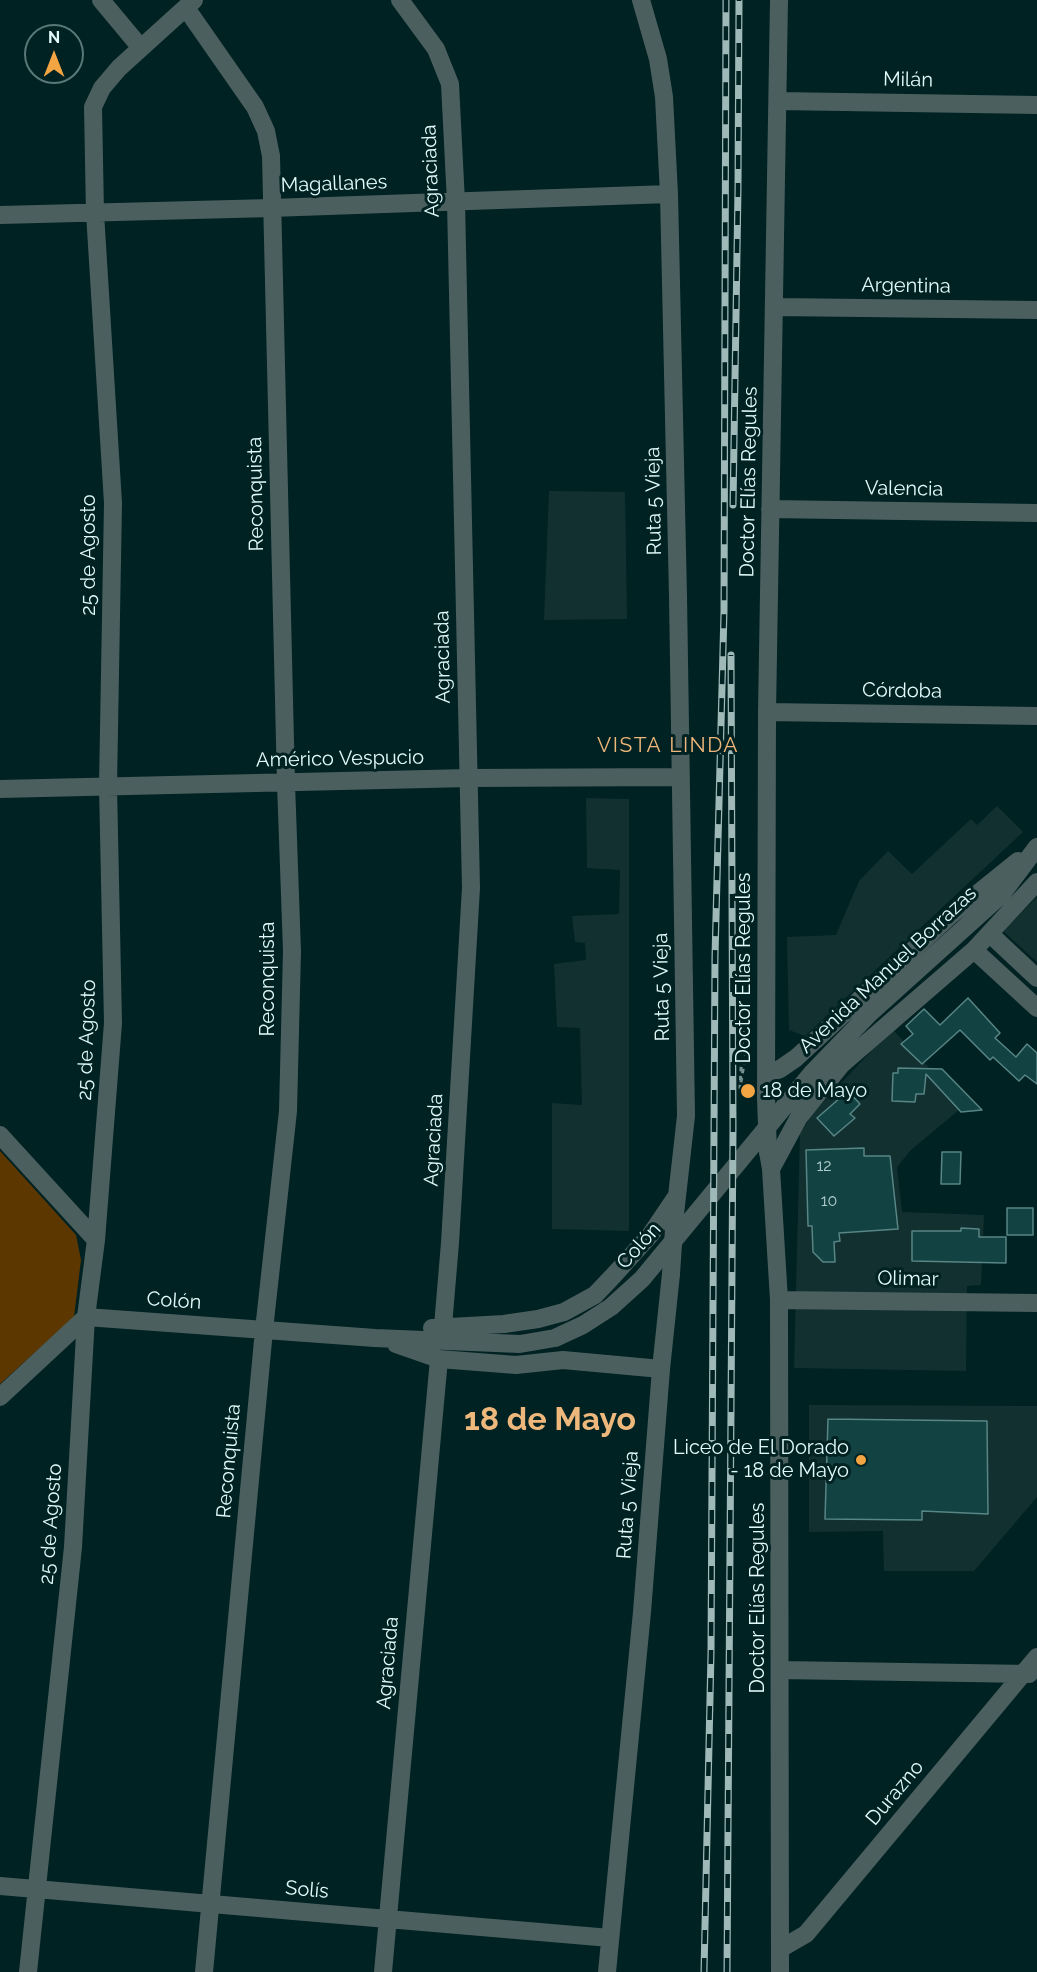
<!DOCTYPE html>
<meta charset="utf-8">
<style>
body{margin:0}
#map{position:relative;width:1037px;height:1972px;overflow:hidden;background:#022;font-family:Raleway,sans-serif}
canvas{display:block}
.north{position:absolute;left:24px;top:24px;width:60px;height:60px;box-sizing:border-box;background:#022;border:2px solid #5b7878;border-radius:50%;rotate:0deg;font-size:16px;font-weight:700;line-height:24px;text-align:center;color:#e3fafa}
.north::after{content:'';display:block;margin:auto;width:21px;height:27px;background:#f3a443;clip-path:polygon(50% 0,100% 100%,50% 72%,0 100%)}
</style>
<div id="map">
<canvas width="1037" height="1972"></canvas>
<div class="north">N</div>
</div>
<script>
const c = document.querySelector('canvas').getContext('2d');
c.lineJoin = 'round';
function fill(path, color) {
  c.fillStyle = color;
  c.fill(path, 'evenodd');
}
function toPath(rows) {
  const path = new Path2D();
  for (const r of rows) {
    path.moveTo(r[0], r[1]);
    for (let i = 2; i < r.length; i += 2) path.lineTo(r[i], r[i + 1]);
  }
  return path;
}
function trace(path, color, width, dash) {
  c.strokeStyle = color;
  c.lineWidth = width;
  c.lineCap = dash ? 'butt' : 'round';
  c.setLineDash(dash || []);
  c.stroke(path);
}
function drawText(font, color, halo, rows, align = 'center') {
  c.font = font + ' Raleway,sans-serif';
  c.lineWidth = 6;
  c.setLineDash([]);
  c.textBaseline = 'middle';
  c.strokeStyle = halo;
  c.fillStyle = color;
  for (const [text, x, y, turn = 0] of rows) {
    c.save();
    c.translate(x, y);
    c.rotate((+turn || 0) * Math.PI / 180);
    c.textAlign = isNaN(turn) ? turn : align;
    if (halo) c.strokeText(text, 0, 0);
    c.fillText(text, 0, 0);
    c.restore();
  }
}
fill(toPath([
 [549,491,625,492,627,619,544,620],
 [586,798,629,799,629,1231,552,1229,552,1103,582,1105,580,1028,557,1027,554,964,586,960,585,943,575,942,572,916,619,914,620,870,587,868],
 [997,806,1023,832,805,1036,789,1030,787,937,836,935,859,881,888,851,912,874,971,819,977,825],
 [1037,897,1037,962,1003,931],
 [892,1029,965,1105,911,1150,897,1167,902,1212,984,1215,981,1285,967,1286,966,1371,794,1368,800,1134,813,1113],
 [809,1405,1037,1406,1037,1497,974,1571,884,1571,883,1531,809,1532]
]), '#123030');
fill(toPath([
 [0,1151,76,1235,81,1260,74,1317,0,1384]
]), '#5d3700');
const building = toPath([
 [968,998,1000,1033,995,1038,1016,1057,1027,1044,1037,1053,1037,1084,1025,1075,1019,1081,993,1057,990,1060,960,1030,922,1064,901,1044,913,1034,906,1026,924,1009,940,1025,968,998],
 [898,1068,942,1069,982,1110,961,1112,926,1074,924,1094,916,1094,915,1102,892,1101,893,1073,898,1073,898,1068],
 [848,1091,860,1104,850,1114,855,1118,834,1136,817,1118,848,1091],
 [864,1148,864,1156,890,1156,898,1229,839,1233,840,1241,834,1242,835,1262,823,1262,813,1252,812,1226,808,1226,806,1150,864,1148],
 [942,1152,961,1152,960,1184,941,1184,942,1152],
 [1007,1208,1033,1208,1033,1235,1007,1235,1007,1208],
 [961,1228,979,1229,979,1237,1006,1237,1006,1263,912,1261,912,1231,961,1231,961,1228],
 [828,1419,987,1421,988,1514,922,1511,922,1520,825,1519,828,1419]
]);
fill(building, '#134243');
trace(building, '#588585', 1.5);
trace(toPath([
 [743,1031,740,1088,747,1046]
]), '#738f8f', 3, [4.5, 4.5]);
trace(toPath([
 [101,0,141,48],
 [400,0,436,49,450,84,456,202,471,888,450,1243,443,1326],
 [641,0,658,59,664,97,669,194,678,596,686,1116,675,1214],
 [186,8,255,107,266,131,271,156,286,783,292,951,288,1111,264,1330,204,1972],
 [778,101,1037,105],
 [0,215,271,208,669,194],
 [775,307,1037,310],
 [770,509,1037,513],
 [767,712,1037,716],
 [0,789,469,778,681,777],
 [990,934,1037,978],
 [974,950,1037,1008],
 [767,1074,780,1069,796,1058,951,915,1018,861],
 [766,1098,767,712,779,0],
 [0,1135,96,1240],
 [768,1152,771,1169,779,1300,780,1972],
 [771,1169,799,1117,841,1065,974,950,1037,882],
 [779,1300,1037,1303],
 [432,1328,504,1324,538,1319,564,1312,595,1295,614,1275,651,1234,676,1197],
 [396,1344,439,1359,516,1365,563,1360,661,1369],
 [0,1397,86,1317,375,1338,520,1344,555,1338,583,1325,611,1307,642,1279,812,1073,870,1013,1001,895,1037,847],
 [781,1670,1029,1674],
 [0,1886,610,1938],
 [780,1949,806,1934,1037,1657],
 [28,1972,73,1547,86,1317,96,1240,113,1023,108,786,113,503,95,213,93,107,102,88,119,68,194,0],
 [383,1972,439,1359],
 [607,1972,642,1612,661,1369,671,1274]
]), '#4c5f5f', 18);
const rail = toPath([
 [733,505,738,188,739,0],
 [704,1972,711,1653,715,956,724,611,726,0],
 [727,1972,733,1127,731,655]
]);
trace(rail, '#9fb9b9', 7);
trace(rail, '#022', 4.5, [14]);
trace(toPath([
 [766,1098,768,1152],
 [671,1274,675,1214]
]), '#4c5f5f', 18);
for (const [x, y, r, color] of [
 [748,1091,8,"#f3a443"],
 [861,1460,6,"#f3a443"]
]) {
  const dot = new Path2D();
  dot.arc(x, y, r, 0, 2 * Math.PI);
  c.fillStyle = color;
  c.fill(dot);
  trace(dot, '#022', 2);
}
drawText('16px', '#afcccc', null, [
 ["12",824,1166],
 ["10",829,1201]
]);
drawText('20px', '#e3fafa', '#022', [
 ["Milán",908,80,1],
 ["Agraciada",431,171,-92],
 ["Magallanes",334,184,-2],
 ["Argentina",906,286,1],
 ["Doctor Elías Regules",749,482,-89],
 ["Valencia",904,489,1],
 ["Reconquista",256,494,-91],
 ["Ruta 5 Vieja",654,501,-91],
 ["25 de Agosto",89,555,-90],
 ["Agraciada",443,657,-91],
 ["Córdoba",902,691,1],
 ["Américo Vespucio",340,759,-1],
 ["Doctor Elías Regules",744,968,-90],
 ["Avenida Manuel Borrazas",888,970,-43],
 ["Reconquista",268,979,-90],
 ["Ruta 5 Vieja",662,987,-91],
 ["25 de Agosto",87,1040,-88],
 ["Agraciada",434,1140,-87],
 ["Colón",639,1246,-48],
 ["Olimar",908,1279,1],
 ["Colón",174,1301,4],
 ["Reconquista",229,1461,-85],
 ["Ruta 5 Vieja",628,1505,-86],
 ["25 de Agosto",51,1524,-86],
 ["Doctor Elías Regules",758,1598,-90],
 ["Agraciada",388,1663,-85],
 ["Durazno",895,1793,-50],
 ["Solís",307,1890,5]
]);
drawText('20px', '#e3fafa', '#022', [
 ["18 de Mayo",762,1091],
 ["Liceo de El Dorado",849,1448,"right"],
 ["- 18 de Mayo",849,1471,"right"]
], 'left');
c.letterSpacing = '1.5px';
drawText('21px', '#eeb77b', '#022', [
 ["VISTA LINDA",668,746]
]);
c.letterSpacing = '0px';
drawText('bold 32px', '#eeb77b', '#022', [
 ["18 de Mayo",550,1420]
]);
</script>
